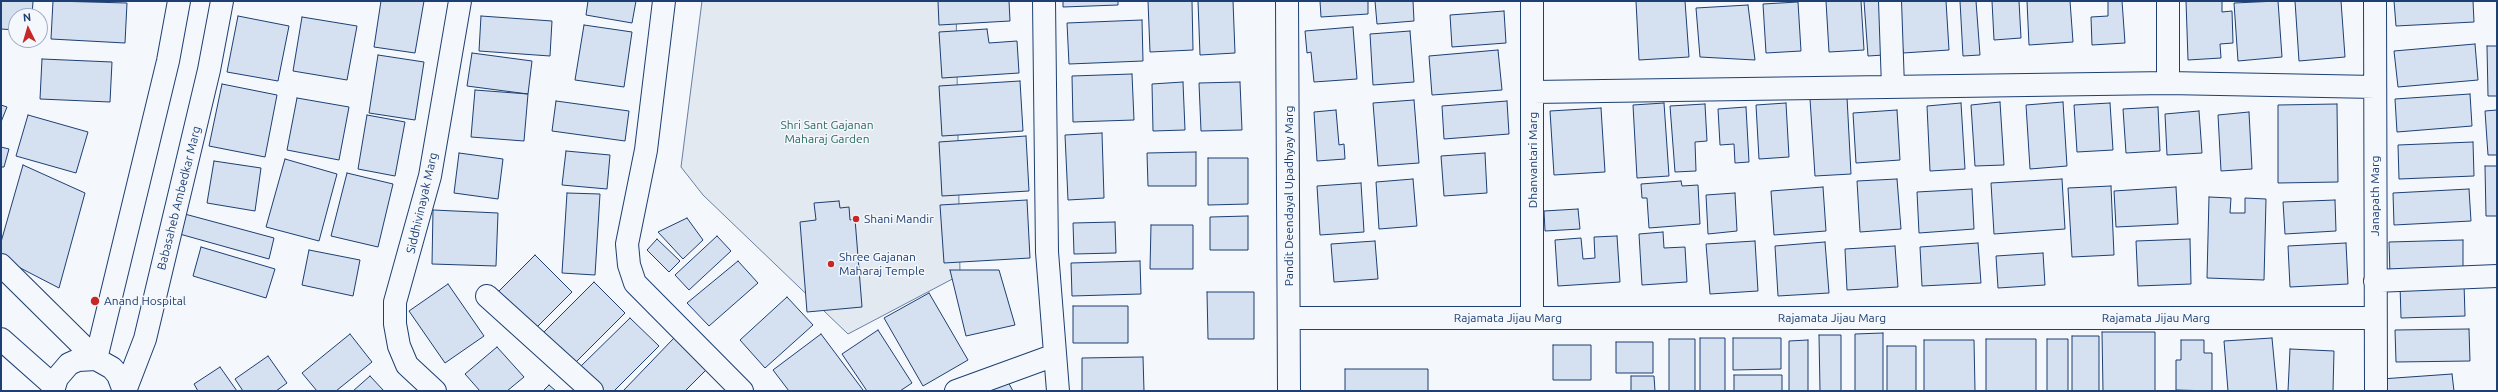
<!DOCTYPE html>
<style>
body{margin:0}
#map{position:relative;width:2498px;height:392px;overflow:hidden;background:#f4f7fb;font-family:Ubuntu,sans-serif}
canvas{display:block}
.frame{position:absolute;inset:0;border:2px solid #1d3f73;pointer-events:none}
.north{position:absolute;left:8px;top:8px;width:40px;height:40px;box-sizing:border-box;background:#f4f7fb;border:1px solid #9eadc5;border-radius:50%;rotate:355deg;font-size:11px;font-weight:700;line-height:16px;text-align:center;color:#1d3f73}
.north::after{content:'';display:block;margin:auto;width:14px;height:18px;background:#c62828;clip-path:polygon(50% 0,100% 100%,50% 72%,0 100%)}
</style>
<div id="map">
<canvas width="2498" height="392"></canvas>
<div class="frame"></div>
<div class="north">N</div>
</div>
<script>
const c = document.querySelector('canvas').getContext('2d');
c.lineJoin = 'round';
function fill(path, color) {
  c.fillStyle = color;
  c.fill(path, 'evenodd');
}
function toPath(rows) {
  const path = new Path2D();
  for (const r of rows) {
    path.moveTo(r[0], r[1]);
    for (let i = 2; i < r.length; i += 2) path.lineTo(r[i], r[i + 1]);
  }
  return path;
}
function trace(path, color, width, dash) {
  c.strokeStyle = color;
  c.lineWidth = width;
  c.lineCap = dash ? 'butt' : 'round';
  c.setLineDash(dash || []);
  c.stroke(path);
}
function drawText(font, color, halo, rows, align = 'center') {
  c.font = font + ' Ubuntu,sans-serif';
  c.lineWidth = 3;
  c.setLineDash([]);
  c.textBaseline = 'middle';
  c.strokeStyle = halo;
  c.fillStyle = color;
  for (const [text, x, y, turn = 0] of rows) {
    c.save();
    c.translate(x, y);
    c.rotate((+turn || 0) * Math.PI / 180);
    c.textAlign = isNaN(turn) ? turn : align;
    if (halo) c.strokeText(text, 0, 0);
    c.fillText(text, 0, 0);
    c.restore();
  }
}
const green = toPath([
 [702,1,956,1,960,275,848,334,703,195,681,167,702,1]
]);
fill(green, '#e3e9f0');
trace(green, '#687fa3', 1);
const building = toPath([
 [1,1,33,1,32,16,16,16,16,30,1,29,1,1],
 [53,1,127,3,125,43,51,39,53,1],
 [381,1,424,1,415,53,374,47,381,1],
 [588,1,636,1,632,23,586,15,588,1],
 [938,1,1009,1,1010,21,939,25,938,1],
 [1063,1,1118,1,1118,5,1063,7,1063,1],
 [1148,1,1192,1,1193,50,1150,52,1148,1],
 [1198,1,1233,1,1235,53,1200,55,1198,1],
 [1320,1,1368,1,1368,14,1321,17,1320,1],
 [1375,1,1413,1,1414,21,1377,24,1375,1],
 [1636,1,1685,1,1689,57,1639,60,1636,1],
 [1826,1,1861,1,1864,50,1829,52,1826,1],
 [1864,1,1881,1,1884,55,1868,56,1864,1],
 [1899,1,1946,1,1949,50,1903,53,1899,1],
 [1960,1,1976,1,1980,55,1963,56,1960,1],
 [1992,1,2019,1,2021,38,1994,40,1992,1],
 [2027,1,2070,1,2073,42,2029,45,2027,1],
 [2108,1,2122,1,2125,43,2092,45,2091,17,2108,16,2108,1],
 [2186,1,2222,1,2222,12,2232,11,2233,43,2220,44,2221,58,2188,60,2186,1],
 [2278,1,2282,57,2238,61,2234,3,2278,1],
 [2295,1,2341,1,2345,57,2299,61,2295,1],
 [2394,1,2473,1,2474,22,2396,26,2394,1],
 [1798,2,1801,51,1766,53,1763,4,1798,2],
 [1748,5,1755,60,1700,57,1696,8,1748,5],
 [1504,11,1506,43,1452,47,1450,15,1504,11],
 [238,16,289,26,278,81,227,72,238,16],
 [481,16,552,21,550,56,479,51,481,16],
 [302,17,357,26,347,80,293,71,302,17],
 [1142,20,1143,61,1069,64,1067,23,1142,20],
 [584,25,632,32,624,87,575,80,584,25],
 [1353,27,1357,79,1314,82,1311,52,1307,53,1305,31,1353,27],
 [987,29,989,43,1017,41,1019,73,942,78,939,32,987,29],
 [1410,31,1414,82,1373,85,1370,34,1410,31],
 [2475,44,2478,80,2398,87,2394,51,2475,44],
 [2487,46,2497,46,2497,96,2488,96,2487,46],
 [1498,50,1502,90,1432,95,1429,56,1498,50],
 [472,53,532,61,528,94,467,86,472,53],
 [378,55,424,62,415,120,369,113,378,55],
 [42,59,112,62,110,102,40,99,42,59],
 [1132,74,1134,120,1073,122,1072,76,1132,74],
 [1020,81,1023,131,942,136,939,86,1020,81],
 [1183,82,1185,130,1153,131,1152,84,1183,82],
 [1240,82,1242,130,1201,131,1199,83,1240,82],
 [222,84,277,95,265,157,209,146,222,84],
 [475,90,528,94,524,141,471,137,475,90],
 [2470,94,2472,126,2397,132,2395,99,2470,94],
 [1847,97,1851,174,1815,176,1810,99,1847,97],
 [297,98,349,107,339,160,287,150,297,98],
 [1414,100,1419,163,1378,166,1373,103,1414,100],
 [556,101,629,111,625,141,552,131,556,101],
 [1507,101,1509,134,1444,139,1442,106,1507,101],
 [2000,102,2004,165,1975,166,1971,105,2000,102],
 [2063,102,2067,166,2030,169,2026,105,2063,102],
 [1664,103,1669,176,1637,178,1633,105,1664,103],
 [1786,103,1789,157,1759,159,1756,105,1786,103],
 [1961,103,1965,169,1930,171,1927,106,1961,103],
 [2110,103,2113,150,2077,152,2074,105,2110,103],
 [1705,104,1707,141,1695,142,1696,171,1675,172,1670,106,1705,104],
 [2337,104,2338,182,2278,183,2278,105,2337,104],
 [1,105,7,107,1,122,1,105],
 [1746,107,1749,162,1735,163,1734,144,1720,145,1718,109,1746,107],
 [2158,107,2160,151,2126,153,2123,109,2158,107],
 [1601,108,1605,172,1554,175,1550,111,1601,108],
 [1336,110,1339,145,1344,144,1345,159,1317,161,1314,112,1336,110],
 [1897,110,1900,160,1856,163,1853,113,1897,110],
 [2497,110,2497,155,2488,155,2485,111,2497,110],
 [2199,111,2202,153,2167,155,2165,114,2199,111],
 [2249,112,2252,169,2221,171,2218,115,2249,112],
 [28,115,88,132,76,173,16,156,28,115],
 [367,115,405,122,395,176,358,169,367,115],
 [1102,133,1104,198,1068,200,1065,135,1102,133],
 [1026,136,1029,191,942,196,939,142,1026,136],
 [2473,142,2474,176,2399,179,2398,145,2473,142],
 [1,147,9,149,4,167,1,167,1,147],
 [566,151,610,155,607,189,562,185,566,151],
 [1196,152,1196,186,1148,186,1147,153,1196,152],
 [459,153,503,159,498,199,454,193,459,153],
 [1485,153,1487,193,1444,196,1441,156,1485,153],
 [1208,158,1248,158,1248,204,1208,205,1208,158],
 [285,159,337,174,319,241,266,227,285,159],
 [214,161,261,168,255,211,207,203,214,161],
 [23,165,85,193,59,288,1,258,1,242,23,165],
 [2485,166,2497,166,2497,216,2486,216,2485,166],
 [347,173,393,184,378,247,331,236,347,173],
 [1413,179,1417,226,1379,229,1376,182,1413,179],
 [1897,179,1901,229,1860,232,1857,181,1897,179],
 [2062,179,2065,229,1994,234,1991,183,2062,179],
 [1681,181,1682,186,1698,185,1700,224,1649,228,1647,198,1642,198,1641,184,1681,181],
 [1361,183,1364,232,1320,235,1317,186,1361,183],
 [2111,186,2114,255,2072,257,2068,188,2111,186],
 [1823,187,1826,231,1774,235,1771,191,1823,187],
 [2176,187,2178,224,2116,227,2114,191,2176,187],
 [1972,189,1974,229,1919,233,1917,192,1972,189],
 [2469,189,2471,221,2394,225,2393,193,2469,189],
 [567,193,600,194,595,275,562,273,567,193],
 [1735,193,1737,231,1708,234,1706,195,1735,193],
 [2209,197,2231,198,2230,213,2245,213,2245,198,2266,199,2264,280,2207,278,2209,197],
 [1027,200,1030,258,944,263,940,205,1027,200],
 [2335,200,2336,231,2285,234,2283,202,2335,200],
 [839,201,840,208,849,207,850,220,855,219,862,307,807,312,800,222,816,220,814,203,839,201],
 [1578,209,1580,229,1545,231,1544,211,1578,209],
 [433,210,498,213,496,266,432,264,433,210],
 [181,213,274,238,269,259,176,233,181,213],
 [1248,216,1248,250,1210,250,1210,217,1248,216],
 [687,218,703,240,683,259,658,232,687,218],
 [1115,222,1116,253,1074,254,1073,223,1115,222],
 [1151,225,1193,225,1193,269,1150,269,1151,225],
 [1663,232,1664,248,1685,247,1687,282,1642,285,1639,234,1663,232],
 [717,236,731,251,689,290,675,275,717,236],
 [1617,236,1620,282,1558,286,1555,240,1581,238,1583,259,1595,258,1594,237,1617,236],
 [657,239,680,261,669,272,647,250,657,239],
 [2190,239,2191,284,2138,286,2136,241,2190,239],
 [2463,240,2463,272,2390,274,2389,242,2463,240],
 [1375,241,1378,279,1334,282,1331,244,1375,241],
 [1755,241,1758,291,1710,294,1706,244,1755,241],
 [1825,242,1829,293,1778,296,1775,246,1825,242],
 [1978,243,1981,283,1922,286,1920,247,1978,243],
 [2346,243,2348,284,2290,287,2288,246,2346,243],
 [1895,246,1898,287,1847,290,1845,249,1895,246],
 [201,247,275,269,266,298,193,276,201,247],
 [309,250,360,260,353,296,302,285,309,250],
 [2043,253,2045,285,1998,288,1996,256,2043,253],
 [535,255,572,292,535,329,498,292,535,255],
 [738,261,758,283,709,326,687,303,738,261],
 [1140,261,1141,294,1072,296,1071,263,1140,261],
 [950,270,999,270,1015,325,966,336,950,270],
 [594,282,625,313,571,367,540,336,594,282],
 [2464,283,2465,316,2401,318,2400,285,2464,283],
 [448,284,484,336,445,363,409,311,448,284],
 [1207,292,1254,292,1254,339,1208,339,1207,292],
 [929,293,968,360,923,386,884,318,929,293],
 [787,297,813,325,765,368,740,340,787,297],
 [1073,306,1128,306,1128,343,1073,343,1073,306],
 [630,318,659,346,614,391,602,391,579,368,630,318],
 [2469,329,2470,361,2396,362,2395,330,2469,329],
 [878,330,912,383,900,391,867,391,842,354,878,330],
 [2102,332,2155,332,2155,391,2103,391,2102,332],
 [1883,333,1883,391,1855,391,1855,334,1883,333],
 [350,334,372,362,336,391,317,391,302,373,350,334],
 [821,334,863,390,861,391,789,391,773,370,821,334],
 [1819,335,1841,335,1841,391,1820,391,1819,335],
 [2072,336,2099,336,2099,391,2072,391,2072,336],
 [674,338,707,369,685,391,623,391,674,338],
 [1700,338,1725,338,1725,391,1700,391,1700,338],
 [1733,338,1781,338,1781,369,1733,370,1733,338],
 [2272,338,2277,391,2228,391,2224,341,2272,338],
 [1669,339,1695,339,1695,391,1669,391,1669,339],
 [1986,339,2036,339,2036,391,1986,391,1986,339],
 [2047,339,2068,339,2068,391,2047,391,2047,339],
 [1808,340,1808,391,1789,391,1789,341,1808,340],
 [1924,340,1974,340,1975,391,1924,391,1924,340],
 [2181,340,2204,340,2204,353,2212,353,2212,391,2176,390,2176,360,2181,360,2181,340],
 [1616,342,1653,342,1653,373,1616,373,1616,342],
 [1553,345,1591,345,1591,380,1553,380,1553,345],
 [1887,346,1916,346,1916,391,1887,391,1887,346],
 [497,347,524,377,507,391,480,391,465,374,497,347],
 [2290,349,2334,351,2333,391,2288,391,2290,349],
 [268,356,287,383,276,391,243,391,235,379,268,356],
 [1143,357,1144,391,1082,391,1082,358,1143,357],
 [220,367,237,391,198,391,194,384,220,367],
 [1345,369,1428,369,1428,391,1345,391,1345,369],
 [2452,374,2454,391,2381,391,2381,379,2452,374],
 [1734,375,1782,375,1782,391,1734,391,1734,375],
 [370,376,384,391,353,391,370,376],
 [1631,376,1654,376,1655,391,1631,391,1631,376],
 [1007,380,1013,391,986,391,1007,380],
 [549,385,556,391,543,391,549,385]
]);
fill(building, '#d5e0f0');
trace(building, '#1d3f73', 1);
const minor = toPath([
 [664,1,646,150,627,244,629,265,635,283,742,391],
 [1044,1,1047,252,1058,391],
 [1287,1,1289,391],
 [1890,1,1893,87],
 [2375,1,2376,391],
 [2168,83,2168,1],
 [1533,92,2168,83,2375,87],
 [1,265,96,359],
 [2375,281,2497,276],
 [487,296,592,391],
 [1290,318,2375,318],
 [1532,318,1532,1],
 [1,339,54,386],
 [435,391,407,365,399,346,395,324,395,302,430,176,460,1],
 [956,391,1055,355]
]);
const major = toPath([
 [96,359,168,61,179,1],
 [53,391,57,378,69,364,78,360,96,359,112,368,118,375,124,391],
 [125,391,145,339,209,70,222,1]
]);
trace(minor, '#1d3f73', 24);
trace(major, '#1d3f73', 24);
trace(minor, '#f4f7fb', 22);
trace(major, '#f4f7fb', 22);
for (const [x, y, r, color] of [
 [856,219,4,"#c62828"],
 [831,264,4,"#c62828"],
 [95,301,5,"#c62828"]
]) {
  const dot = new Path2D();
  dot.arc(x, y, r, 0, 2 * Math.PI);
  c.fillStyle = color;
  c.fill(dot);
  trace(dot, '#f4f7fb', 1.5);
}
drawText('12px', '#2c6c60', '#f4f7fb', [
 ["Shri Sant Gajanan",827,125],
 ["Maharaj Garden",827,139]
]);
drawText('12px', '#1d3f73', '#f4f7fb', [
 ["Dhanvantari Marg",1533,160,-90],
 ["Pandit Deendayal Upadhyay Marg",1289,196,-90],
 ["Janapath Marg",2375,196,-90],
 ["Babasaheb Ambedkar Marg",179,198,-76],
 ["Siddhivinayak Marg",422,203,-77],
 ["Rajamata Jijau Marg",1508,318],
 ["Rajamata Jijau Marg",1832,318],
 ["Rajamata Jijau Marg",2156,318]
]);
drawText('12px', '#1d3f73', '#f4f7fb', [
 ["Shani Mandir",864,219],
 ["Shree Gajanan",839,257],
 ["Maharaj Temple",839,271],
 ["Anand Hospital",104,301]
], 'left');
</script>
